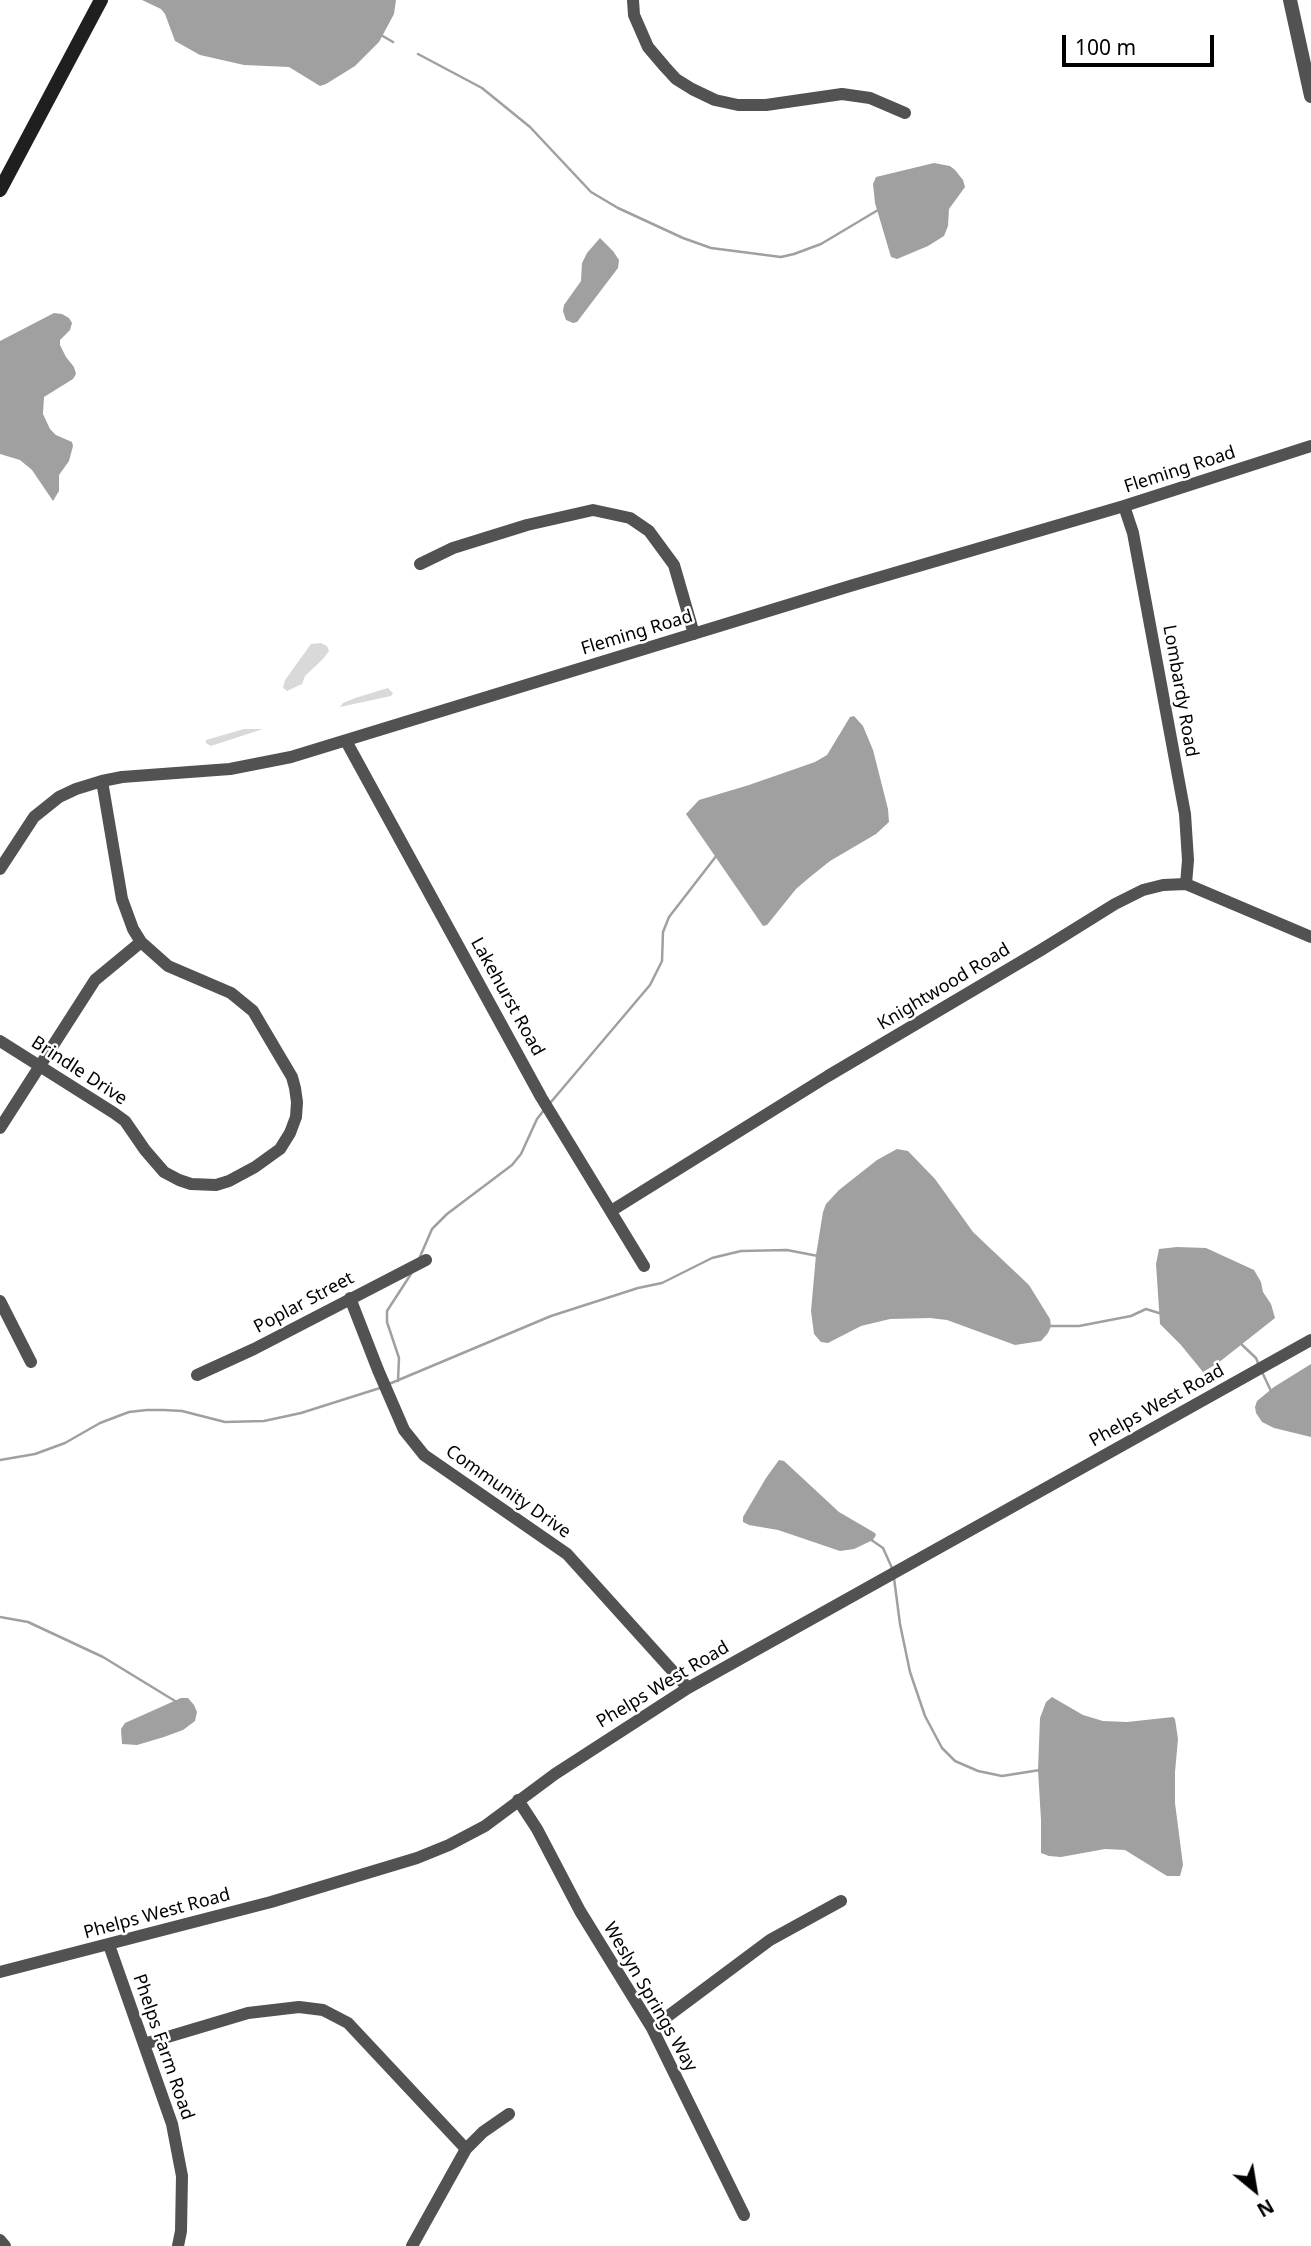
<!DOCTYPE html>
<style>
body{margin:0}
#map{position:relative;width:1311px;height:2246px;overflow:hidden;background:#fff;font-family:"Noto Sans",sans-serif}
canvas{display:block}
.north{position:absolute;left:1220px;top:2155px;width:70px;height:70px;-webkit-text-stroke:5px #fff;paint-order:stroke;rotate:150deg;font-size:19px;font-weight:700;line-height:28px;text-align:center;color:#000}
.north::after{content:'';display:block;margin:auto;width:24px;height:32px;background:#000;clip-path:polygon(50% 0,100% 100%,50% 72%,0 100%)}
.scale{position:absolute;left:1062px;top:35px;width:152px;height:32px;box-sizing:border-box;border:4px solid #000;border-top:0;padding-left:9px;font-size:21px;line-height:24px;white-space:nowrap;color:#000;-webkit-text-stroke:5px #fff;paint-order:stroke}
</style>
<div id="map">
<canvas width="1311" height="2246"></canvas>
<div class="north">N</div>
<div class="scale">100 m</div>
</div>
<script>
const c = document.querySelector('canvas').getContext('2d');
c.lineJoin = 'round';
function fill(path, color) {
  c.fillStyle = color;
  c.fill(path, 'evenodd');
}
function toPath(rows) {
  const path = new Path2D();
  for (const r of rows) {
    path.moveTo(r[0], r[1]);
    for (let i = 2; i < r.length; i += 2) path.lineTo(r[i], r[i + 1]);
  }
  return path;
}
function trace(path, color, width, dash) {
  c.strokeStyle = color;
  c.lineWidth = width;
  c.lineCap = dash ? 'butt' : 'round';
  c.setLineDash(dash || []);
  c.stroke(path);
}
function drawText(font, color, halo, rows, align = 'center') {
  c.font = font + ' "Noto Sans",sans-serif';
  c.lineWidth = 5;
  c.setLineDash([]);
  c.textBaseline = 'middle';
  c.strokeStyle = halo;
  c.fillStyle = color;
  for (const [text, x, y, turn = 0] of rows) {
    c.save();
    c.translate(x, y);
    c.rotate((+turn || 0) * Math.PI / 180);
    c.textAlign = isNaN(turn) ? turn : align;
    if (halo) c.strokeText(text, 0, 0);
    c.fillText(text, 0, 0);
    c.restore();
  }
}
fill(toPath([
 [321,643,327,646,329,651,323,659,305,676,302,684,287,691,283,688,285,680,311,644],
 [388,688,393,693,391,696,340,707,343,703,355,698],
 [244,729,263,729,211,746,206,743,206,740]
]), '#d9d9d9');
fill(toPath([
 [142,0,396,0,394,14,379,42,355,66,326,84,320,86,289,67,244,65,200,55,175,41,165,14,161,9],
 [934,163,950,166,955,170,963,180,965,187,949,209,948,226,944,236,928,246,897,259,891,257,875,203,873,184,876,177],
 [600,238,613,251,619,260,618,268,577,322,573,323,566,320,563,311,564,305,581,281,582,263,587,253],
 [54,313,62,314,69,318,72,323,70,330,60,340,60,345,66,357,74,367,76,374,73,379,44,397,43,414,50,429,56,435,72,442,73,446,69,461,59,475,59,491,53,501,32,470,20,460,0,454,0,341],
 [854,716,863,726,873,750,888,809,889,822,876,834,830,861,810,877,796,889,767,925,763,926,686,814,699,800,749,785,815,762,827,755,850,717],
 [897,1149,908,1151,935,1179,973,1232,1029,1285,1050,1319,1051,1326,1048,1333,1041,1341,1015,1345,947,1320,930,1318,890,1319,861,1326,828,1343,821,1342,814,1334,811,1311,816,1255,823,1212,826,1204,839,1190,877,1160],
 [1177,1247,1206,1248,1254,1270,1261,1282,1263,1292,1271,1304,1275,1318,1218,1363,1203,1372,1181,1345,1160,1324,1156,1264,1159,1249],
 [1311,1364,1311,1437,1274,1428,1262,1422,1256,1413,1255,1407,1257,1401,1274,1387],
 [779,1460,784,1461,839,1512,875,1533,876,1535,873,1540,854,1549,840,1551,778,1530,749,1525,743,1522,743,1517,766,1478],
 [1052,1697,1083,1715,1103,1721,1127,1722,1173,1717,1175,1719,1178,1739,1175,1772,1175,1803,1183,1865,1180,1876,1167,1876,1125,1850,1105,1849,1061,1857,1049,1856,1041,1853,1041,1820,1038,1770,1040,1718,1046,1702],
 [181,1698,188,1698,194,1705,197,1712,195,1721,183,1730,164,1737,137,1745,122,1744,121,1729,125,1723]
]), '#a0a0a0');
trace(toPath([
 [381,35,393,42],
 [418,54,482,88,530,127,591,192,618,208,683,238,711,248,781,257,794,254,821,244,878,210],
 [551,1102,650,985,662,961,663,932,669,917,717,855],
 [419,1259,432,1229,447,1214,512,1165,521,1154,537,1119,544,1110],
 [1049,1326,1079,1326,1131,1316,1146,1309,1162,1314],
 [1239,1342,1256,1358,1258,1363],
 [1262,1372,1271,1391],
 [398,1381,399,1358,387,1322,387,1311,411,1274],
 [389,1384,551,1316,638,1288,662,1283,712,1258,741,1251,787,1250,818,1256],
 [0,1460,35,1454,65,1443,100,1423,129,1412,147,1410,164,1410,182,1411,225,1422,264,1421,301,1413,380,1388],
 [870,1539,883,1548,892,1568],
 [894,1578,900,1624,910,1672,925,1716,942,1748,955,1761,978,1771,1002,1776,1040,1770],
 [0,1617,28,1622,103,1657,175,1701]
]), '#a0a0a0', 2.5);
trace(toPath([
 [633,0,634,15,648,47,665,67,676,79,692,89,715,100,738,105,766,105,842,94,870,98,905,113],
 [1124,506,1133,533,1185,814,1188,860,1186,884],
 [420,564,453,548,527,525,593,510,630,518,649,531,674,565,694,634],
 [346,741,541,1097,644,1266],
 [0,869,34,817,59,797,76,789,102,781,122,777,230,769,291,757,850,586,1124,506,1311,446],
 [0,1041,114,1113,125,1121,145,1150,164,1172,179,1180,191,1184,216,1185,229,1181,255,1167,280,1149,290,1133,296,1117,297,1102,295,1088,292,1077,253,1011,231,993,168,966,141,942,133,929,122,899,102,781],
 [0,1128,95,980,141,942],
 [611,1211,828,1076,1041,950,1115,904,1143,890,1163,885,1186,884,1311,937],
 [350,1298,378,1370,404,1430,424,1455,567,1554,688,1688],
 [0,1301,31,1362],
 [197,1375,254,1349,426,1260],
 [518,1800,537,1829,580,1911,652,2028,744,2215],
 [109,1945,172,2124,182,2176,181,2231,178,2246],
 [0,1972,271,1902,417,1858,449,1845,485,1826,555,1774,688,1688,1311,1340],
 [652,2028,770,1940,841,1901],
 [144,2044,248,2013,299,2007,323,2010,348,2023,466,2149],
 [0,2240,5,2246],
 [412,2246,466,2149,483,2132,509,2114]
]), '#525252', 12);
trace(toPath([
 [1290,0,1311,96]
]), '#525252', 14);
trace(toPath([
 [0,190,101,0]
]), '#1f1f1f', 14);
drawText('18px', '#000', '#fff', [
 ["Fleming Road",1180,470,-18],
 ["Fleming Road",637,633,-17],
 ["Lombardy Road",1180,691,80],
 ["Knightwood Road",944,987,-31],
 ["Lakehurst Road",507,997,61],
 ["Brindle Drive",79,1071,33],
 ["Poplar Street",304,1303,-28],
 ["Phelps West Road",1157,1406,-29],
 ["Community Drive",508,1492,35],
 ["Phelps West Road",663,1685,-31],
 ["Phelps West Road",157,1914,-15],
 ["Weslyn Springs Way",650,1997,60],
 ["Phelps Farm Road",163,2047,71]
]);
</script>
